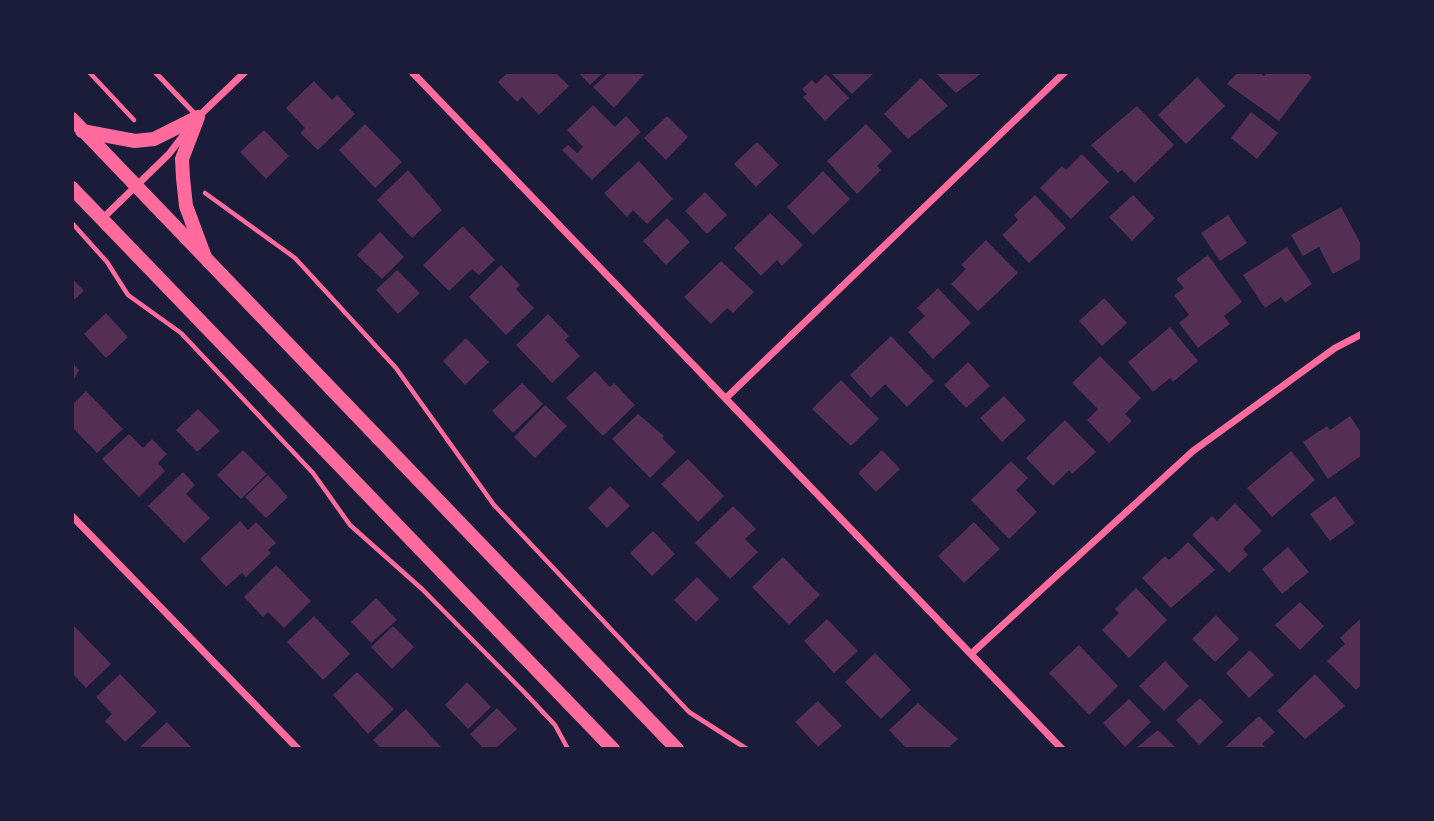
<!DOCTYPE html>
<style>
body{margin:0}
#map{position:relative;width:1434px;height:821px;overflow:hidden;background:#1b1b3a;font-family:"Space Grotesk",sans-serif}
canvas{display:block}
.frame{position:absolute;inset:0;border:74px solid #1b1b3a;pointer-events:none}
</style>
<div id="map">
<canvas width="1434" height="821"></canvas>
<div class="frame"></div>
</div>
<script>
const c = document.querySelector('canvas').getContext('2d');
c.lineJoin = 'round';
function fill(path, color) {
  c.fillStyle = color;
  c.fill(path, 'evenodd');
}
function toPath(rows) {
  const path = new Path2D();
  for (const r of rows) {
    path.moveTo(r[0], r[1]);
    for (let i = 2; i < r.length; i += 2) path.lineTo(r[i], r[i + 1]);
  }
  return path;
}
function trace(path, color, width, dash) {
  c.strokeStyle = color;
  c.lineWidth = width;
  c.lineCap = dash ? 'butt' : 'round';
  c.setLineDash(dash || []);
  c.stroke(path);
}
fill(toPath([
 [508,72,555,72,569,86,539,115,522,97,517,102,498,82],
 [578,72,604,72,590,85],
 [609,72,645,73,614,108,593,87],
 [830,72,875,72,852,94],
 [935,72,983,72,956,93],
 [1238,72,1259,72,1264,76,1268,72,1306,72,1312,77,1279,121,1227,84],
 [826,74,849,98,825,121,803,97,807,94,802,89,812,80,816,84],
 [1197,77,1225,106,1186,144,1158,115],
 [921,78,948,106,908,139,884,114],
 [314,81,332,100,337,95,355,114,318,150,300,133,305,128,286,108],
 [593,105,615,127,626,116,641,132,592,180,562,150,568,145,577,153,583,147,567,130],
 [1137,106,1174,145,1135,183,1122,170,1118,173,1091,145],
 [1251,112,1278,133,1257,159,1231,138],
 [667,116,688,137,666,160,644,138],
 [365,124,402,162,375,188,339,150],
 [866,124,892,151,877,166,881,170,857,194,827,161],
 [264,130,289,156,266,179,240,152],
 [757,142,779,165,756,187,734,164],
 [1082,154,1109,182,1071,219,1040,188,1062,166,1066,170],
 [639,161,673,199,647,224,633,210,627,217,604,193],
 [408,170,442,210,412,238,377,200],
 [823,171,850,199,813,235,787,207],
 [705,192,727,215,707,234,685,211],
 [1035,195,1066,228,1029,263,1002,235,1018,220,1014,215],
 [1133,195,1155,218,1132,241,1109,217],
 [1341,207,1362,246,1362,258,1333,274,1319,247,1303,256,1291,235],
 [770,213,803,245,782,266,777,260,761,276,734,248],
 [1228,215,1247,243,1220,261,1201,233],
 [667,218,690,242,666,265,643,241],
 [463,226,495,260,479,275,472,269,449,291,423,265],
 [380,232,404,257,382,279,357,255],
 [986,240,1018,273,978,311,951,284,966,269,961,265],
 [1287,247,1312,284,1285,303,1281,297,1265,308,1243,275],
 [1208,255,1242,302,1224,316,1230,324,1198,348,1179,323,1189,315,1174,295,1184,288,1176,279],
 [721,261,754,292,733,313,727,308,711,324,684,297],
 [501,265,520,285,516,289,534,308,506,335,469,297],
 [397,270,420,293,398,314,376,290],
 [72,278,84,291,72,302],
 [938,288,971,323,933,359,908,332,925,316,917,308],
 [1104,298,1127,323,1102,346,1079,321],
 [106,313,128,337,106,358,84,334],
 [548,314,569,336,565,340,580,356,552,383,516,345],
 [1170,327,1198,361,1173,382,1170,378,1153,392,1128,362],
 [891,336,934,381,907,407,885,384,871,398,850,375],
 [466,338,489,362,465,385,443,361],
 [1100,356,1141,398,1125,414,1132,421,1109,443,1087,420,1098,409,1072,383],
 [72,362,79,370,72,383],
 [968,362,990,386,966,408,944,385],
 [595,371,610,387,614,383,635,405,603,436,566,398],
 [841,380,879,419,851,446,812,409],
 [522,383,543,404,513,433,492,411],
 [86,391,123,429,97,453,72,427,72,405],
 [1004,396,1026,420,1002,442,980,418],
 [545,405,567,426,535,458,514,437],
 [198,409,220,431,197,452,176,430],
 [638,414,664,436,662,438,676,452,650,478,612,439],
 [1350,416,1362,434,1362,455,1328,479,1303,442,1327,426,1330,430],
 [1065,420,1096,452,1072,474,1069,470,1053,486,1026,458],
 [129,434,143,448,152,439,167,454,158,463,165,471,139,497,102,459],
 [243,450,267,474,241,499,217,475],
 [882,450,900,469,876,492,858,473],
 [1291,451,1315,480,1272,517,1247,488],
 [688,459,724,496,698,522,661,484],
 [1011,461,1028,478,1016,490,1037,512,1009,539,971,500],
 [183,472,195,485,186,494,210,518,184,543,148,506],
 [268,475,288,497,266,518,245,497],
 [610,486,630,506,607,528,588,508],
 [1335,496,1355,523,1330,541,1310,514],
 [1235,503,1262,531,1243,549,1248,555,1229,573,1192,535,1212,516,1217,521],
 [733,506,756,529,745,539,758,552,730,579,695,543],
 [240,521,248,530,256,522,276,543,268,550,271,553,246,577,242,573,226,587,200,559],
 [974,522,1000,549,964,583,938,556],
 [653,531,675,554,652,576,630,553],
 [1188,542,1215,570,1171,608,1142,578,1165,556,1169,560],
 [1288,547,1309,572,1282,594,1262,569],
 [783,557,820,595,789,625,752,587],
 [276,565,311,601,284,628,268,612,263,617,244,597],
 [697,577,719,599,696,622,674,600],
 [1136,588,1167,620,1129,658,1102,630,1119,613,1115,609],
 [376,598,397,620,371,643,351,622],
 [1300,602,1324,626,1300,650,1275,625],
 [1216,615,1239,639,1215,662,1192,639],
 [314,616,350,654,323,680,287,642],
 [827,619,858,651,834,673,804,641],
 [1360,619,1362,622,1362,684,1356,690,1327,661,1345,644,1340,638],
 [74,626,111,664,86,688,72,673,72,629],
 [393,626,414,647,392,669,371,647],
 [1079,645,1118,686,1089,715,1049,673],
 [1250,650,1274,675,1249,698,1226,673],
 [875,653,911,690,881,719,845,682],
 [1165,661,1189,686,1164,711,1139,686],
 [357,672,394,709,368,734,333,695],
 [120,674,157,712,125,742,105,721,112,714,96,697],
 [1315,674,1345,706,1305,739,1277,711],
 [467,682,491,707,468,729,445,705],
 [1200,698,1223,722,1199,745,1176,720],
 [1129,699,1151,722,1125,747,1103,723],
 [818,701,842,726,818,747,795,722],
 [918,703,958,739,947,749,907,749,889,730],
 [497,708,517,729,495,749,484,749,470,734],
 [406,709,441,747,439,749,382,749,373,740],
 [1259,716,1275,732,1262,744,1267,749,1223,749],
 [167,722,193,749,138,749],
 [1158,730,1175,747,1173,749,1135,749]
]), '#542f53');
trace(toPath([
 [89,72,134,120],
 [205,193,295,258,396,368,494,505,689,712,747,749],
 [72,223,107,262,128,295,181,333,313,473,350,525,422,589,524,692,555,725,568,749]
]), '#ff6b9d', 4.5);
trace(toPath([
 [155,72,196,115]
]), '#ff6b9d', 5);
trace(toPath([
 [412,72,1062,749],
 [198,117,245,72],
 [102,219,169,154,188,129],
 [727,397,1065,72],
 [72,516,298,749],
 [971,654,1193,451,1335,348,1362,334]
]), '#ff6b9d', 7);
trace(toPath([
 [198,117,182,159,183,178,186,206,205,257],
 [72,119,677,749],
 [82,131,135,141,154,139,198,117],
 [72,188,613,749]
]), '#ff6b9d', 14);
</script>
